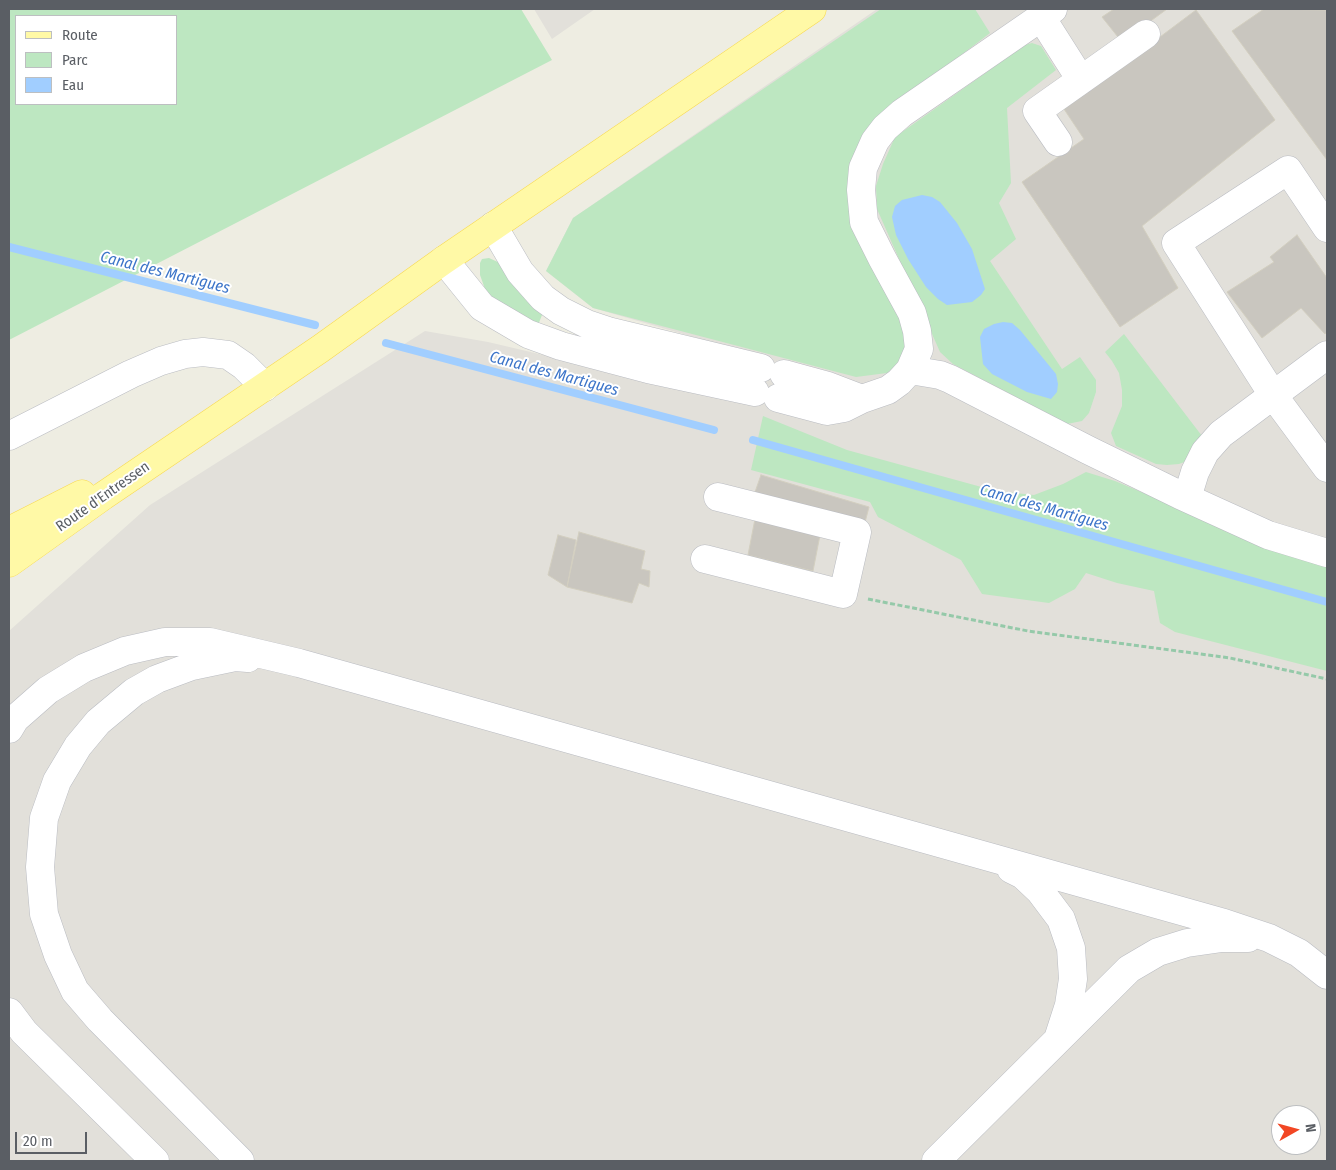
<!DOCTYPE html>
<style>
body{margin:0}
#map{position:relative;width:1336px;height:1170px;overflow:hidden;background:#eeede2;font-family:"Fira Sans Condensed",sans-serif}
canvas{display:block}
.frame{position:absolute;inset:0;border:10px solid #5a5e64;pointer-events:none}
.legend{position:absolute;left:15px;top:15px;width:162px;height:90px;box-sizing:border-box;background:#fff;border:1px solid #bdbfc1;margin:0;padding:6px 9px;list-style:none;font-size:15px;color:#5a5e64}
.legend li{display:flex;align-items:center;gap:10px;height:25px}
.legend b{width:25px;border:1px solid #bdbfc1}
.north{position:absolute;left:1271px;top:1105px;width:50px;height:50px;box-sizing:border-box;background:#fff;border:1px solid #bdbfc1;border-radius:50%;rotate:83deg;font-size:14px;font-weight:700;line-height:20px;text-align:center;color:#5a5e64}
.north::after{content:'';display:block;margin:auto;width:18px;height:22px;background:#f24724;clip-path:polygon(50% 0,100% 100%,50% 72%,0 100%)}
.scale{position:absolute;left:15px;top:1132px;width:72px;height:22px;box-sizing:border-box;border:2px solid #5a5e64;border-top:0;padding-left:6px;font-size:15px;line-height:18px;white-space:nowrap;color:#5a5e64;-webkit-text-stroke:4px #fff;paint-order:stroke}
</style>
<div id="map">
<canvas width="1336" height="1170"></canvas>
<div class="frame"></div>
<ul class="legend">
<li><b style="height:6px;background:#fff9a6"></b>Route</li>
<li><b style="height:14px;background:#bde7c1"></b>Parc</li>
<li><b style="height:14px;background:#a1ceff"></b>Eau</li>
</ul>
<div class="north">N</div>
<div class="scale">20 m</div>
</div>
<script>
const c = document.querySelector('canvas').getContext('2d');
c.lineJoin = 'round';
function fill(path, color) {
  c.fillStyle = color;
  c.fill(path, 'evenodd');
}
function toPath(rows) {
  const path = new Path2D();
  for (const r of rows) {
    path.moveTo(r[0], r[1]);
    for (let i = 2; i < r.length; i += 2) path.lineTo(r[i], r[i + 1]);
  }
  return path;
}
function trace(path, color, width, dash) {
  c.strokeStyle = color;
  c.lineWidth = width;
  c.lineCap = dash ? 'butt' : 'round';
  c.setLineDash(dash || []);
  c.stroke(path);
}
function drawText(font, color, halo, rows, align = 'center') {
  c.font = font + ' "Fira Sans Condensed",sans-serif';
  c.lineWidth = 4;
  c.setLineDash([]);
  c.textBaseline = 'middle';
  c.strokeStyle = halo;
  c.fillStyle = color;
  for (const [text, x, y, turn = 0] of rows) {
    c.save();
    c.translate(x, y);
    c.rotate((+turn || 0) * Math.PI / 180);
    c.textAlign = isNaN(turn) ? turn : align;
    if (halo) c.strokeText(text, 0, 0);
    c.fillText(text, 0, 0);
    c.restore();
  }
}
fill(toPath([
 [534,9,595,9,552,39],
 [877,9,1327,9,1327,1161,9,1161,9,631,150,505,425,331,488,342,752,404,763,357,593,308,546,271,573,218],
 [1281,1115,1311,1115,1311,1145,1281,1145]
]), '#e2e0da');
fill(toPath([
 [9,9,521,9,552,60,9,340],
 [16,16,176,16,176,104,16,104],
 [881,9,975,9,990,33,884,114,855,157,900,311,905,340,903,355,897,365,887,373,856,377,593,308,546,271,573,218],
 [1032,43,1041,46,1056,70,1007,108,1011,183,999,203,1016,239,990,261,1062,369,1080,357,1096,380,1096,392,1089,413,1082,421,1067,424,953,364,940,352,877,209,876,186,883,164,895,137,1025,45],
 [489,258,500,263,544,310,538,325,496,303,485,289,480,275,480,263,482,259],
 [1124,334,1202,436,1187,461,1179,464,1167,465,1156,464,1116,446,1111,433,1122,406,1122,390,1119,373,1112,361,1105,352],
 [763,416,847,450,996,491,1034,495,1063,484,1086,472,1115,481,1277,549,1327,564,1327,671,1175,632,1160,623,1154,591,1117,583,1086,573,1075,589,1049,603,982,594,961,560,878,517,870,502,751,470]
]), '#bde7c1');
fill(toPath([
 [922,195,932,197,940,202,957,223,972,249,985,289,981,295,972,302,947,305,938,299,926,287,908,259,896,235,892,217,895,206,902,200],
 [1003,322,1012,323,1020,330,1056,374,1058,384,1057,392,1051,399,1027,392,992,374,983,364,980,337,984,329,994,324]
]), '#a1ceff');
trace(toPath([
 [9,247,315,325],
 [386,343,714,430],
 [753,440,1327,602]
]), '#a1ceff', 8);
const building = toPath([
 [1114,9,1167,9,1122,42,1102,17,1114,9],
 [1264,9,1327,10,1327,160,1232,31,1264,9],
 [1196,10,1275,120,1142,226,1178,288,1120,327,1022,182,1084,139,1064,109,1196,10],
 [1297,235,1327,278,1327,332,1325,334,1301,308,1262,338,1227,292,1274,262,1270,257,1297,235],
 [761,475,869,507,864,526,754,495,761,475],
 [755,519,820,535,813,571,748,555,755,519],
 [579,532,645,551,641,569,650,571,649,587,639,583,632,603,567,587,579,532],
 [558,535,576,540,567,587,548,575,558,535]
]);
fill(building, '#c9c6bf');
trace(building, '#d3cfc0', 1);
const minor = toPath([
 [1041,17,1081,80],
 [1058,142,1037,111,1146,34],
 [493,226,520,272,543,298,561,311,587,324,608,331,761,368],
 [1327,228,1288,170,1176,243,1273,395,1327,468],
 [444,260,482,307,528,334,561,346,648,369,755,392],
 [910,370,940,375,950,379,1088,450,1180,495,1268,535,1327,553],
 [778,398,827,411,844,408,862,399,828,386,784,374],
 [862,399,888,390,899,382,910,370,919,349,917,331,912,313,882,258,864,222,861,190,863,168,875,141,885,128,902,113,1053,9],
 [9,436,131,374,161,361,185,354,203,352,228,355,244,366,265,387],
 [1187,498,1195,472,1205,452,1221,434,1327,355],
 [705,559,843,594,857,532,718,497],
 [9,729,15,719,48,690,84,668,125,651,165,642,210,642,299,663,1224,923,1269,938,1299,953,1327,975],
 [1011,869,1023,875,1040,891,1061,919,1071,948,1073,979,1069,1005,1059,1036],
 [9,1012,24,1032,155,1161],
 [240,1161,100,1020,75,991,58,955,44,914,40,867,44,818,57,781,78,746,98,722,134,692,157,679,192,666,235,657,248,658],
 [936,1161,1129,969,1158,952,1187,943,1222,938,1248,938]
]);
const major = toPath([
 [9,531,82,494],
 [9,563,103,496,320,349,444,260,812,9]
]);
trace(minor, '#babcc2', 29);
trace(major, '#f8d951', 29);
trace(toPath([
 [868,599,1028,631,1230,658,1327,679]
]), '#95c9a9', 3, [5, 2.5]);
trace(minor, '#fff', 28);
trace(major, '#fff9a6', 28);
drawText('15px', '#5a5e64', '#fff', [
 ["Route d'Entressen",103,497,-35]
]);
drawText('italic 16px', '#3d75c9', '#fff', [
 ["Canal des Martigues",165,273,14],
 ["Canal des Martigues",554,374,15],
 ["Canal des Martigues",1044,508,16]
]);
</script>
